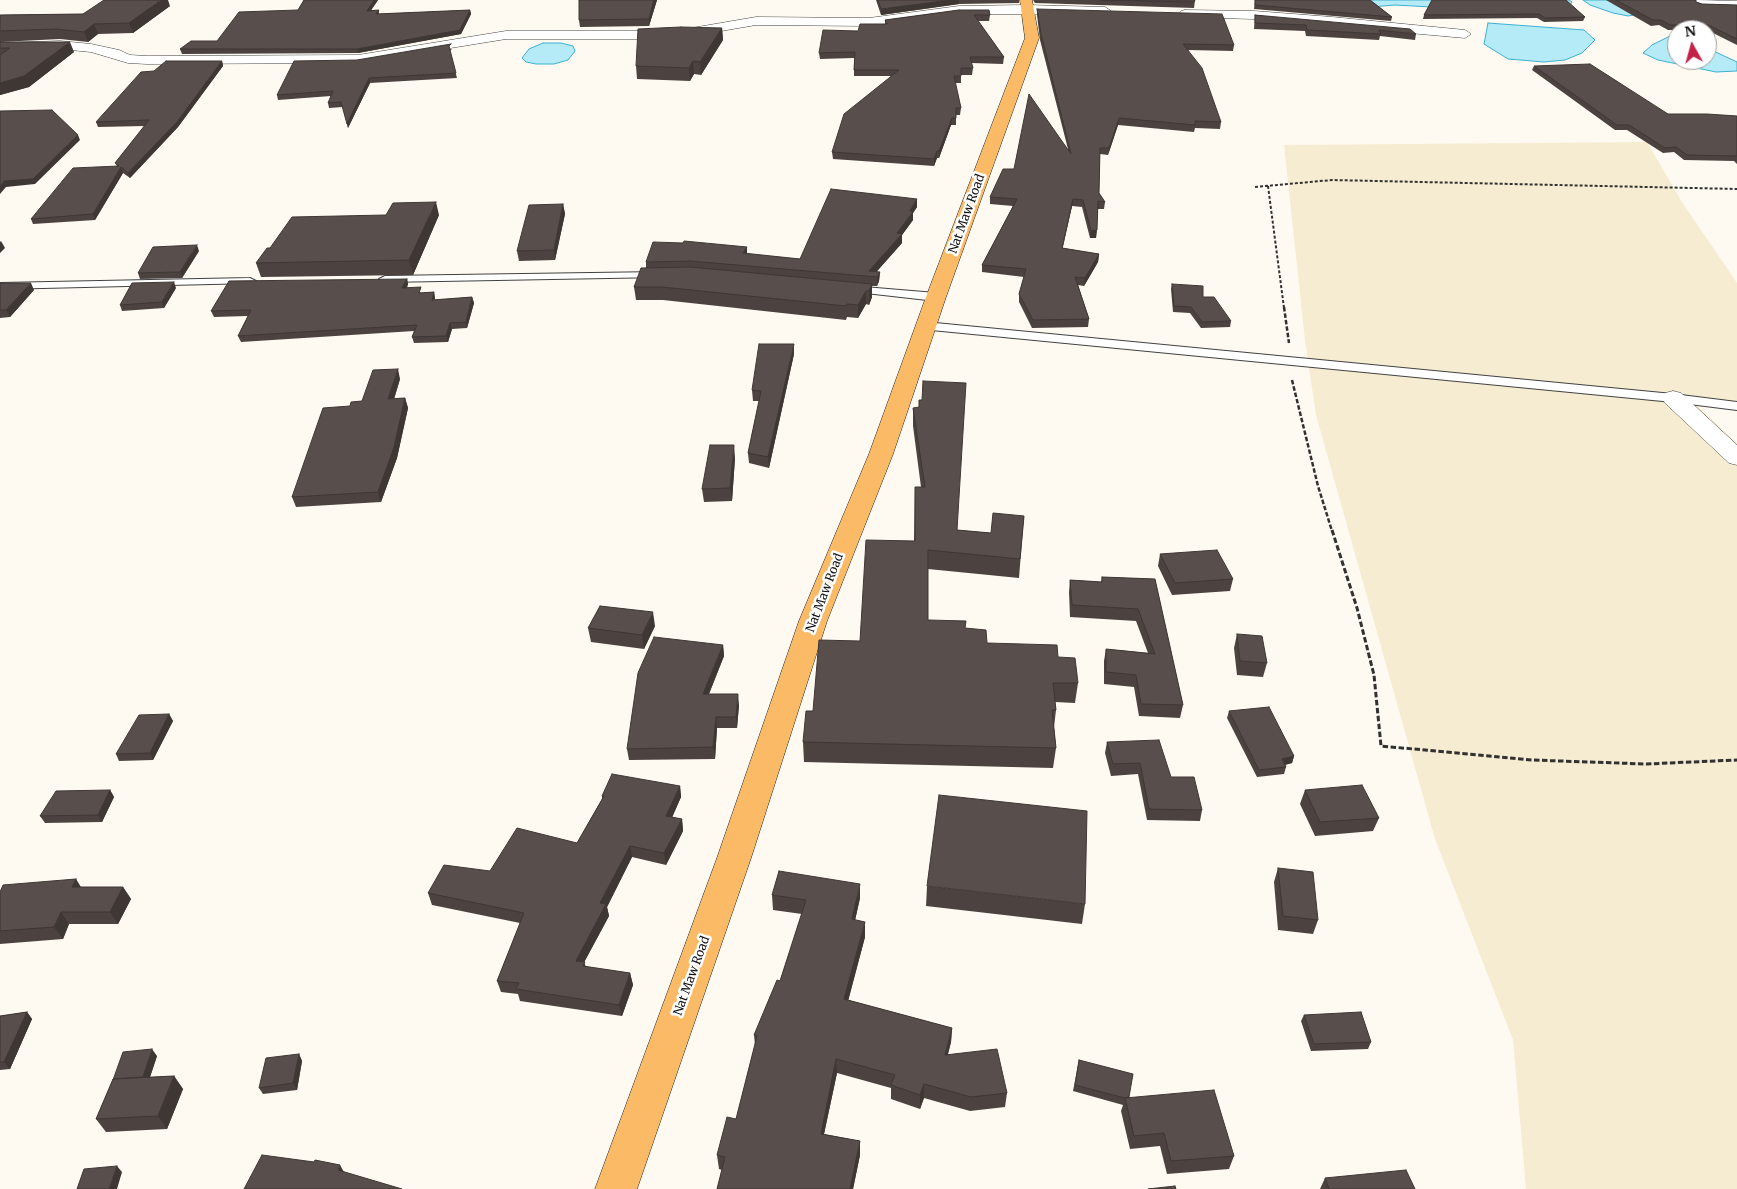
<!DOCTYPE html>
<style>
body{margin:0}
#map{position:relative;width:1737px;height:1189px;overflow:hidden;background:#fffaf1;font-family:Merriweather,serif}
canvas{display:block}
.north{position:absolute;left:1667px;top:20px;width:50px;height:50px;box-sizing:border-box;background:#fff;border:1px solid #9f9f9f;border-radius:50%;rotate:353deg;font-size:14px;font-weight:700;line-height:20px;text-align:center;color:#0f0f0f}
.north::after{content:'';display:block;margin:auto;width:18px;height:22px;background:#c32349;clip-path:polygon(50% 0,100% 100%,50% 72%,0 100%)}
</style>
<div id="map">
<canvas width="1737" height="1189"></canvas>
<div class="north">N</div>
</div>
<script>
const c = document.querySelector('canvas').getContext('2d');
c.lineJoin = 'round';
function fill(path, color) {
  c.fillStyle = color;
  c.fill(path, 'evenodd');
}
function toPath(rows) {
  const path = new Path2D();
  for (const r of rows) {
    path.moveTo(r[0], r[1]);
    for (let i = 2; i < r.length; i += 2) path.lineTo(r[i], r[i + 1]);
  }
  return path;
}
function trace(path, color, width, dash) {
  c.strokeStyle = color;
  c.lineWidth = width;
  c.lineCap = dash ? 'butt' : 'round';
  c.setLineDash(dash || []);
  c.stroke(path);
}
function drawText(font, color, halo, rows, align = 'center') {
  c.font = font + ' Merriweather,serif';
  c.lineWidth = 5;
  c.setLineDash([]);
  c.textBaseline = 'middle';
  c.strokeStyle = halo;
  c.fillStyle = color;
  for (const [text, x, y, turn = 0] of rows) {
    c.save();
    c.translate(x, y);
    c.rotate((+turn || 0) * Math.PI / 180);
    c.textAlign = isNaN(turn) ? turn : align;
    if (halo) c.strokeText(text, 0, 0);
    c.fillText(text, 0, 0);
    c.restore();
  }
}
fill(toPath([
 [1647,142,1682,202,1737,283,1737,404,1691,400,1737,443,1737,1189,1526,1189,1513,1040,1435,839,1316,415,1305,341,1284,145]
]), '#f6ecd1');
const water = toPath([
 [1263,0,1569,0,1572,2,1567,9,1449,8,1395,5,1346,9,1263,0],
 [1583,0,1637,0,1646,13,1628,16,1613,13,1590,5,1583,0],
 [1488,23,1584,30,1595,40,1582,53,1565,60,1544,62,1508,59,1484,44,1488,23],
 [1672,35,1677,37,1677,60,1707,60,1707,48,1737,62,1737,71,1716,72,1658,60,1643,53,1652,45,1672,35],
 [543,43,561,43,573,46,575,51,568,60,554,64,536,64,526,62,522,58,529,49,543,43]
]);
fill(water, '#b5ebf7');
trace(water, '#3ab1d0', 1);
const lane = toPath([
 [660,272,666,275,664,277,385,282,379,279,385,276,660,272],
 [250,278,256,281,254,283,0,289,0,283,250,278],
 [852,286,936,293,942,297,936,301,848,291,846,289,848,287,852,286],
 [925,322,1673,394,1737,402,1737,410,1673,402,921,329,919,326,921,323,925,322]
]);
const street = toPath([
 [1696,0,1737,1,1737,9,1700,7,1696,6,1694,3,1696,0],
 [1026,5,1105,7,1111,11,1105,15,959,14,869,26,756,25,686,37,659,39,506,39,358,63,147,64,128,63,91,52,60,49,0,51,0,43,60,41,91,44,119,50,130,55,147,56,358,55,506,31,659,31,686,29,756,17,869,18,959,6,1026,5],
 [1185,10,1254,11,1332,17,1465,30,1471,34,1465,38,1254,19,1181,17,1179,14,1181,11,1185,10],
 [1673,391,1681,393,1737,445,1737,465,1729,463,1665,403,1662,398,1665,393,1673,391]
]);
const primary = toPath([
 [1020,0,1032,0,1039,38,946,297,893,454,827,621,751,858,637,1189,595,1189,717,858,799,621,869,454,926,297,1025,38,1020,0]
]);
trace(lane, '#424242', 2);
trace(street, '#424242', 1);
trace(primary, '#202020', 1);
trace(toPath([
 [1268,186,1284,308],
 [1255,187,1332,180,1737,189]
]), '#313131', 2, [3, 2]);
trace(toPath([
 [1284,307,1289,343],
 [1292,380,1318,486,1332,531]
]), '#313131', 2.5, [4.5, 2]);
trace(toPath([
 [1332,530,1357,608,1374,675,1381,746,1532,760,1646,764,1737,760]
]), '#313131', 3, [5.5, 2.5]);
fill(lane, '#fff');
fill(street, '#fff');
fill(primary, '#fbba66');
fill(toPath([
 [304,0,378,0,371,10,379,10,379,14,470,10,471,14,461,34,358,53,182,54,180,49,217,41,298,10],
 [579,0,657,0,649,26,580,27,579,20],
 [876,0,1019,0,1019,3,959,4,881,15],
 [1033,0,1195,0,1194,8,1035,3],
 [1255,0,1370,0,1392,17,1391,21,1254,9],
 [1432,0,1585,17,1583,21,1544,22,1537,18,1423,19,1424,15],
 [1606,0,1696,0,1696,2,1702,4,1737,5,1737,45,1707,30,1668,30,1659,25,1651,26],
 [170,6,133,33,98,34,88,42,60,39,0,42,0,15,83,14],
 [1037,9,1234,45,1233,51,1188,50,1221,122,1220,129,1195,128,1194,132,1118,125,1108,155,1100,154,1099,193,1105,202,1104,209,1098,209,1096,238,1090,238,1082,207,1072,206,1062,248,1099,254,1098,262,1084,286,1078,285,1089,319,1088,327,1032,328,1019,302,1019,294,1024,277,982,272,982,265,1013,206,990,204,990,197,1014,169,1068,149,1040,40,1037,15],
 [959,10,990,15,989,21,978,21,1004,57,1003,64,971,63,973,68,972,75,961,75,961,83,955,83,961,108,960,115,956,115,956,125,951,125,939,158,937,158,934,166,833,159,832,152,891,76,854,76,854,58,820,59,819,53,858,31,885,24,885,20],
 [1255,15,1416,34,1415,40,1380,36,1379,40,1306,36,1305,31,1254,29],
 [722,28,723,40,701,75,694,74,690,81,637,79,636,66],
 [0,42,74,52,29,87,0,95],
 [452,49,450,51,457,78,370,83,348,128,343,107,329,108,328,103,331,96,278,100,277,95,357,60],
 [222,61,223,66,178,127,130,178,123,173,95,220,33,224,31,219,117,166,115,163,145,126,98,127,96,122,154,71],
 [1534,66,1668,114,1737,116,1737,164,1734,161,1684,160,1674,152,1663,153,1627,130,1615,130,1532,70],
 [917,199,917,207,913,213,913,220,902,235,902,243,876,272,880,272,879,281,877,286,872,286,872,297,869,305,866,304,858,318,847,317,846,320,663,300,636,300,634,287,646,268,646,262,747,247,747,254,800,259],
 [563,204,565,214,555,260,519,261,517,251],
 [439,215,413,275,261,277,256,263,270,248],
 [199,251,182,278,140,279,138,273],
 [407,279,408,284,407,288,422,293,434,292,435,300,472,297,474,303,467,328,452,329,448,342,414,343,412,337,414,331,241,342,238,336,248,316,214,317,211,311],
 [0,283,34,290,10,317,0,318],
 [1172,284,1203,297,1231,321,1230,327,1201,328,1190,313,1173,312,1171,289],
 [176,288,164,308,122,311,120,305],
 [794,354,769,468,749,463,748,453,759,401,753,401,752,390],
 [400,379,394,399,405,398,408,408,397,458,381,502,296,507,292,497,350,406,362,401],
 [913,408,957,530,991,533,1024,516,1019,578,928,569,928,620,965,628,987,643,1058,657,1078,683,1075,703,1055,702,1056,710,1054,727,1056,748,1053,768,804,762,803,742,813,711,860,641,914,541,915,487,921,487,913,426],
 [735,458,732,501,704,502,702,489],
 [1160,554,1233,579,1230,591,1172,595,1158,566],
 [1102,577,1155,579,1183,705,1180,718,1139,716,1134,687,1104,684,1104,661,1106,649,1148,653,1136,621,1070,617,1069,592,1070,580,1101,582],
 [655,626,644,649,591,642,588,628],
 [1237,634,1267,663,1263,677,1237,675,1234,648],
 [723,645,724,656,709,694,739,705,737,728,717,728,715,759,629,760,627,749],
 [1229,711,1294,756,1292,763,1285,765,1286,767,1284,774,1257,777,1227,718],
 [169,714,173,721,153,760,119,761,116,754],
 [1107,742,1171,777,1202,810,1200,821,1147,820,1138,774,1111,776,1105,753],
 [680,786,681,797,672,817,682,819,683,831,666,865,632,857,607,907,609,916,584,962,586,967,630,973,633,985,622,1016,520,1001,518,994,501,992,497,981,520,923,432,905,428,893,490,871,577,843,602,799,602,796],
 [110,790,114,797,102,822,45,823,40,816],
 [1305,790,1379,818,1373,831,1315,836,1300,804],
 [1278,868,1318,920,1313,934,1278,930,1274,882],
 [76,879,80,887,123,887,131,899,118,924,69,924,63,939,0,944,0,892],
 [927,886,1085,904,1082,924,926,906],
 [772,895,860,898,855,920,865,937,848,1000,952,1028,951,1042,948,1054,1007,1093,1005,1107,970,1111,924,1098,920,1109,891,1099,891,1088,837,1073,824,1134,860,1141,860,1155,853,1189,717,1189,722,1170,719,1169,717,1155,736,1119,755,1045,754,1035,780,981,802,914,773,910],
 [27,1012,32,1019,10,1069,0,1070,0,1016],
 [1304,1015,1371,1042,1368,1049,1311,1051,1301,1021],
 [299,1054,302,1061,297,1090,263,1094,259,1088],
 [157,1056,150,1077,174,1076,183,1089,167,1129,106,1132,96,1119,113,1080],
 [1079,1060,1129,1097,1234,1156,1229,1169,1167,1174,1160,1146,1130,1149,1121,1111,1123,1105,1073,1091],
 [1325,1178,1415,1189,1320,1189]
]), '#4c4340');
fill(toPath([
 [161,0,168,0,170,6,133,33,129,23],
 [374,0,378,0,368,15,367,11],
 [654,0,657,0,649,26,649,19],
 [952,0,959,0,959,4,881,15,881,9],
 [470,10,471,14,461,34,358,53,357,49],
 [94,24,98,34,88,42,84,32],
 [722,28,723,40,701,75,700,62],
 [70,42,74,52,29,87,0,95,0,83],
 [222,61,223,66,178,127,130,178,128,173],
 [693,61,694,74,690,81,689,68],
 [369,78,370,83,348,128,347,124],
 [952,118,951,125,939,158,939,151],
 [1119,118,1118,125,1108,155,1109,148],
 [78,135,80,140,35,184,6,187,0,194,0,186,4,181],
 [937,151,937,158,934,166,934,159],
 [121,167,123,173,95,220,93,214],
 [917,199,917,207,913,213,913,220,902,235,902,243,872,277,869,271,897,233],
 [1073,199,1072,206,1061,256,1062,248],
 [436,202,439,215,413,275,409,260],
 [563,204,565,214,555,260,554,250],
 [1097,230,1096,238,1090,238,1091,231],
 [1,241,5,248,0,253,0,242],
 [197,245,199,251,182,278,180,272],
 [747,247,747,256,743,253],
 [1099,254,1098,262,1084,286,1085,278],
 [880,272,879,281,877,286,877,277],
 [407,279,408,284,404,294,402,288],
 [174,282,176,288,164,308,162,302],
 [31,283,34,290,10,317,6,310],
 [872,284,872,297,869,305,869,291],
 [866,291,866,304,858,318,858,305],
 [434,292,435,298,433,306,432,300],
 [472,297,474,303,467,328,466,322],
 [450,323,452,329,448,342,446,336],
 [794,344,794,354,769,468,768,457],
 [398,369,400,379,391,409,388,399],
 [405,398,408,408,397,458,381,502,378,492],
 [734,445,735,458,732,501,730,488],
 [653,612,655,626,644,649,642,635],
 [723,645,724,656,704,706,703,694],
 [738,694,739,705,737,728,736,717],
 [169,714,173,721,153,760,150,753],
 [716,717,717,728,715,759,713,747],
 [1294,756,1292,763,1280,766,1282,759],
 [680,786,681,797,668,827,666,816],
 [110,790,114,797,102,822,98,815],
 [682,819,683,831,666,865,664,853],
 [630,846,632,857,607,907,609,916,579,972,576,961,600,903],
 [76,879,84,892,72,887],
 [860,884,860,898,852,934,852,919],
 [123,887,131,899,118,924,110,912],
 [61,912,69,924,63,939,54,927],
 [865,922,865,937,845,1013,844,999],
 [630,973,633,985,622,1016,619,1005],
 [27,1012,32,1019,10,1069,4,1062],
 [952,1028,951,1042,944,1069,945,1055],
 [152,1049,157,1056,148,1083,143,1077],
 [299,1054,302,1061,297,1090,293,1083],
 [836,1059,837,1073,821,1148,821,1134],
 [174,1076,183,1089,167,1129,158,1116],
 [924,1084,924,1098,920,1109,920,1095],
 [860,1141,860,1155,853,1189,850,1189],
 [340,1165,348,1179,338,1170],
 [117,1166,122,1172,117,1189,109,1189]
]), '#3e3734');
const building = toPath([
 [104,0,161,0,129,23,94,24,84,32,56,29,0,31,0,15,83,14,104,0],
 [304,0,374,0,367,11,379,10,376,14,470,10,460,30,357,49,180,49,191,41,217,41,239,12,298,10,304,0],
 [579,0,654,0,649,19,579,20,579,0],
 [878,0,952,0,881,9,878,0],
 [1100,0,1195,0,1194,2,1100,0],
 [1255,0,1370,0,1392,17,1255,5,1255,0],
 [1432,0,1566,0,1585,17,1545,18,1539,14,1424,15,1432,0],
 [1616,0,1696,0,1696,2,1702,4,1737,5,1737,39,1708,25,1670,25,1661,20,1653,20,1616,0],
 [1037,9,1222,14,1234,45,1183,44,1202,68,1221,122,1195,121,1195,125,1119,118,1109,148,1100,148,1099,193,1105,202,1098,201,1097,230,1091,231,1083,200,1073,199,1062,248,1099,254,1085,278,1075,277,1089,319,1033,320,1019,294,1026,269,982,265,1017,199,990,197,1003,169,1014,169,1029,94,1071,154,1041,34,1037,9],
 [959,10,989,10,990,15,974,15,1004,57,970,57,973,68,961,68,961,76,954,76,961,108,956,108,956,118,952,118,939,151,937,151,934,159,832,152,844,114,899,70,854,70,855,52,819,53,823,30,858,31,860,24,887,24,885,20,959,10],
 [1255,15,1410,29,1416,34,1379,30,1381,34,1307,30,1306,25,1255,23,1255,15],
 [681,27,722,28,700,62,693,61,689,68,636,66,638,29,681,27],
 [0,42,70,42,24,76,0,83,0,55,10,48,0,48,0,42],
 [451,44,449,46,456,73,369,78,347,124,341,102,328,103,333,91,277,95,294,61,357,60,451,44],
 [166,61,222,61,177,122,128,173,121,167,93,214,31,219,73,168,119,166,115,163,149,120,96,122,141,72,154,71,166,61],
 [1590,64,1668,114,1707,114,1737,116,1737,156,1736,156,1687,155,1676,147,1665,148,1629,125,1617,125,1534,66,1590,64],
 [52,110,78,135,33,179,4,181,0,186,0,111,52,110],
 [831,189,917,199,910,211,913,212,897,233,902,234,869,271,880,272,877,277,690,261,646,262,653,242,683,243,684,241,747,247,743,253,800,259,831,189],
 [436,202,409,260,256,263,267,248,270,248,292,217,386,215,393,203,436,202],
 [563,204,554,250,517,251,529,205,563,204],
 [197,245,180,272,138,273,153,247,197,245],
 [690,267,872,284,869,291,866,291,858,305,847,304,846,306,662,287,634,287,641,268,690,267],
 [407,279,402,288,421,287,419,293,434,292,432,300,472,297,466,322,450,323,446,336,412,337,417,325,238,336,251,310,211,311,229,281,407,279],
 [174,282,162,302,120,305,132,283,174,282],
 [0,283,31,283,6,310,0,310,0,283],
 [1172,284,1203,286,1203,297,1214,297,1231,321,1202,322,1191,307,1174,306,1172,284],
 [759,344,794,344,768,457,748,453,761,391,752,390,759,344],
 [398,369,388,399,405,398,394,447,378,492,292,497,323,408,350,406,351,402,362,401,373,370,398,369],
 [923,381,966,383,957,530,991,533,993,513,1024,516,1020,559,928,550,928,620,966,621,965,628,986,630,987,643,1057,645,1058,657,1075,658,1078,683,1053,683,1056,710,1052,710,1056,748,803,742,806,711,813,711,819,640,860,641,866,540,915,541,915,487,925,487,913,408,919,407,919,400,922,400,923,381],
 [710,445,734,445,730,488,702,489,710,445],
 [1217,550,1233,579,1175,583,1160,554,1217,550],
 [1102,577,1155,579,1183,705,1141,704,1136,675,1106,672,1106,649,1155,654,1138,609,1072,605,1070,580,1102,582,1102,577],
 [600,606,653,612,642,635,588,628,600,606],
 [1237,634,1262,636,1267,663,1240,661,1237,634],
 [654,637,723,645,703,694,738,694,736,717,716,717,713,747,627,749,638,673,654,637],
 [1269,707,1294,756,1282,759,1286,767,1259,770,1229,711,1269,707],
 [169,714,150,753,116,754,139,715,169,714],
 [1159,740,1171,777,1194,777,1202,810,1149,809,1140,763,1113,764,1107,742,1159,740],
 [612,774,680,786,666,816,682,819,664,853,630,846,600,903,606,904,576,961,585,962,583,966,630,973,619,1005,516,989,519,983,497,981,524,913,428,893,444,865,490,871,517,828,577,843,604,796,602,796,612,774],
 [1362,785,1379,818,1320,822,1305,790,1362,785],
 [110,790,98,815,40,816,56,791,110,790],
 [939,795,1087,811,1085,904,927,886,939,795],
 [1278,868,1313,872,1318,920,1283,916,1278,868],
 [779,871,860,884,852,919,865,922,844,999,952,1028,945,1055,997,1049,1007,1093,971,1097,924,1084,920,1095,891,1085,895,1075,836,1059,821,1134,860,1141,850,1189,717,1189,725,1157,717,1155,727,1117,736,1119,757,1036,754,1035,777,980,780,981,806,900,772,895,779,871],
 [76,879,72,887,123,887,110,912,61,912,54,927,0,931,0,892,3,885,76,879],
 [27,1012,4,1062,0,1062,0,1016,27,1012],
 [1361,1012,1371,1042,1314,1044,1304,1015,1361,1012],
 [152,1049,143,1077,113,1079,113,1080,123,1052,152,1049],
 [299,1054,293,1083,259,1088,266,1058,299,1054],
 [1079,1060,1133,1074,1129,1097,1125,1098,1075,1085,1079,1060],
 [174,1076,158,1116,96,1119,113,1079,174,1076],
 [1214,1090,1234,1156,1171,1161,1164,1133,1134,1136,1125,1098,1214,1090],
 [262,1155,314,1162,315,1160,340,1165,338,1170,402,1189,244,1189,262,1155],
 [117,1166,109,1189,77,1189,84,1169,117,1166],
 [1406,1170,1415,1189,1329,1189,1325,1178,1406,1170],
 [1175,1186,1176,1189,1148,1189,1175,1186]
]);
fill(building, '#584e4b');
trace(building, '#3e3734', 1);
drawText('12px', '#0f0f0f', '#fff', [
 ["Nat Maw Road",967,214,-70],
 ["Nat Maw Road",825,593,-69],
 ["Nat Maw Road",692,976,-70]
]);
</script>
